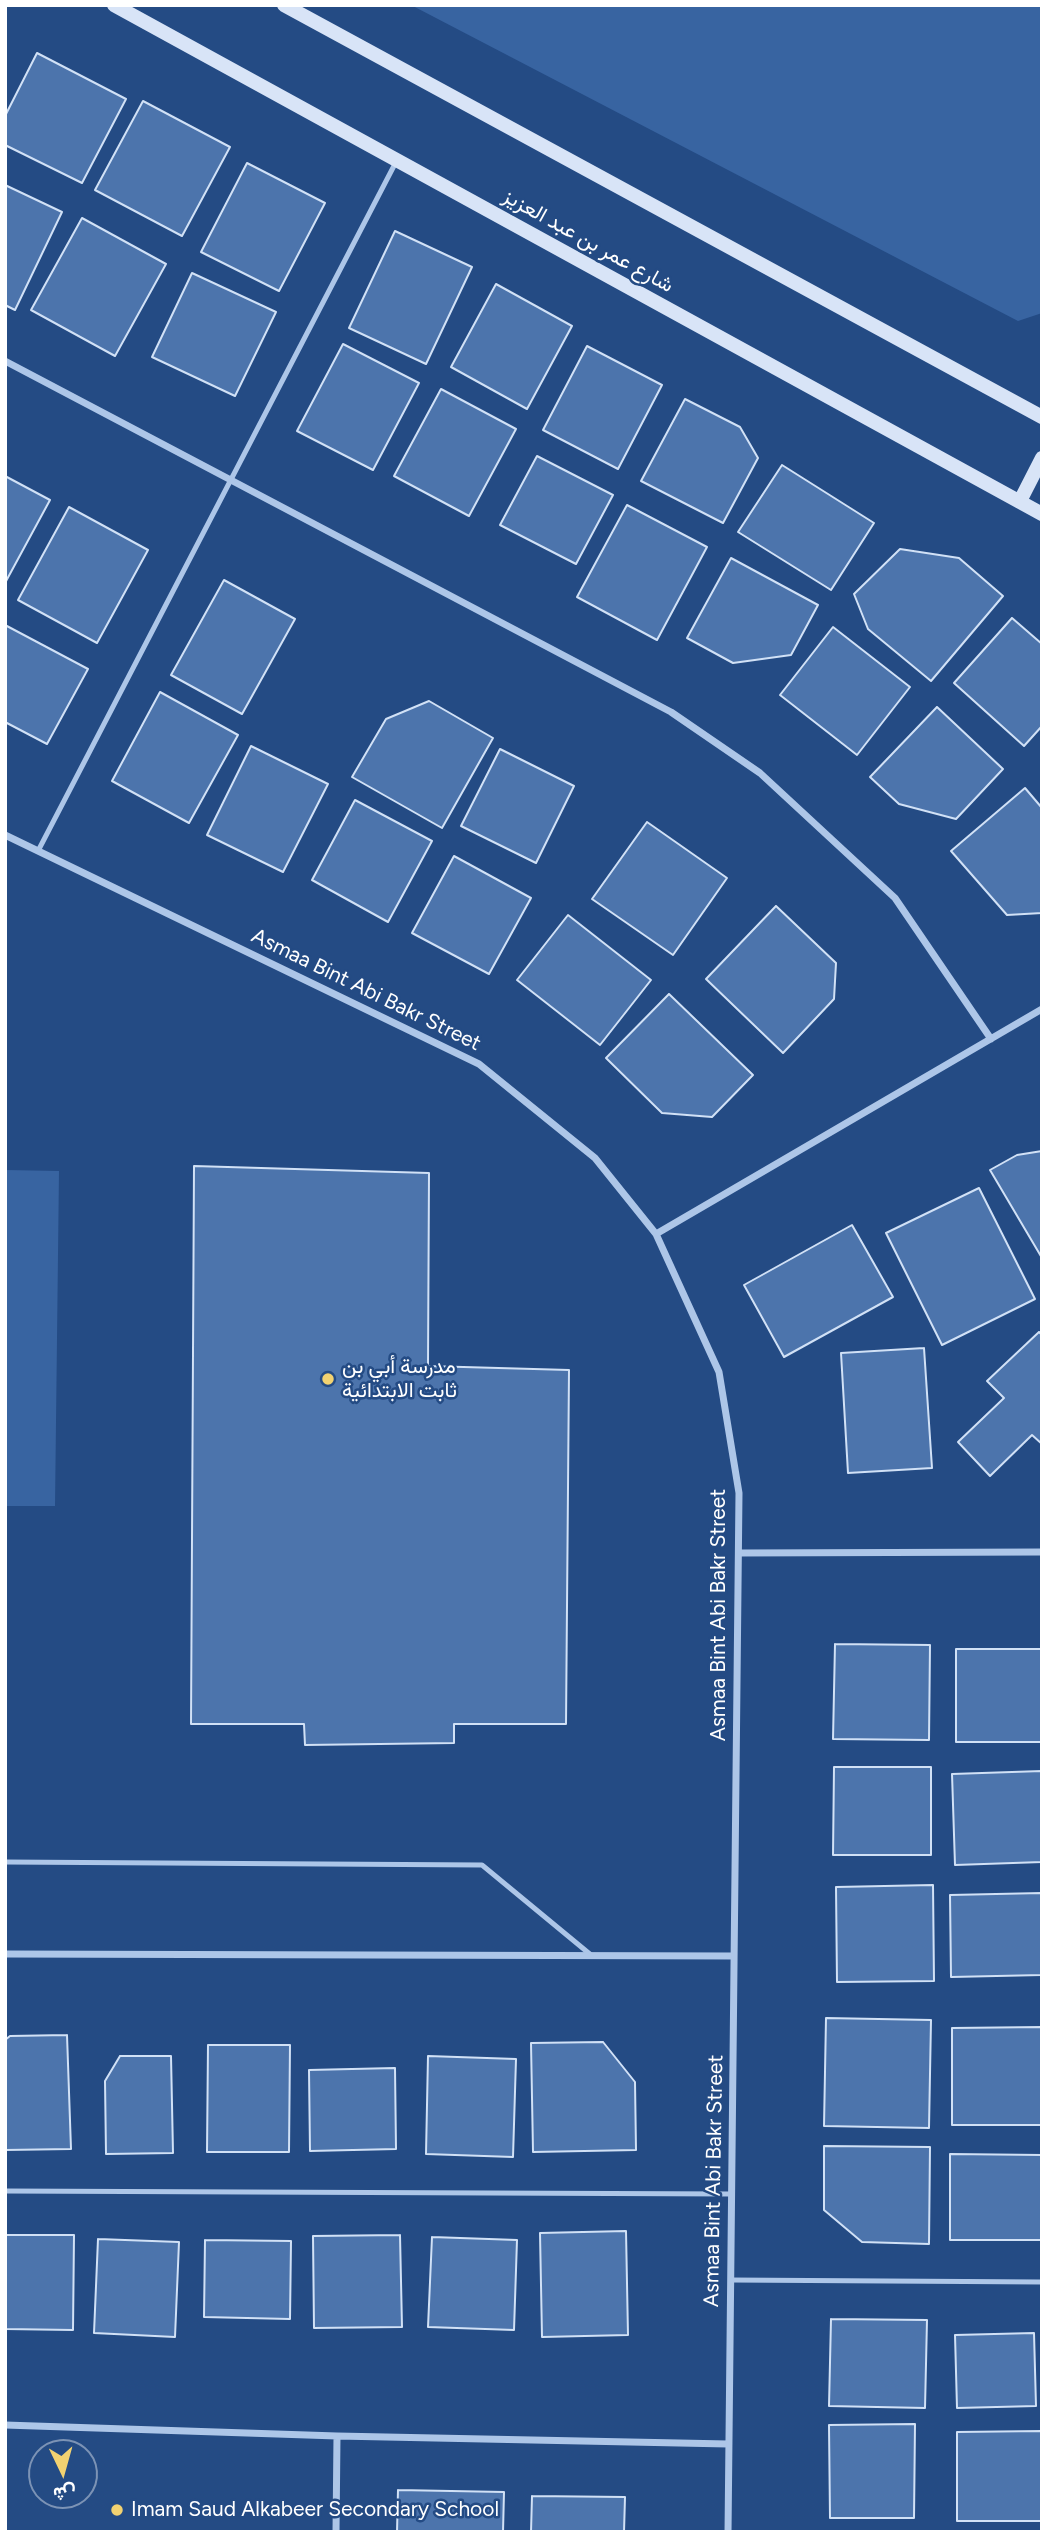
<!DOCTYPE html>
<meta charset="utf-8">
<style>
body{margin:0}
#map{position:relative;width:1047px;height:2537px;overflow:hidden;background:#244b84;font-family:Figtree,Vazirmatn,sans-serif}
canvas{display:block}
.frame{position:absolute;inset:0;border:7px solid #fff;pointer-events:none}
.north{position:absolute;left:28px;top:2439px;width:70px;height:70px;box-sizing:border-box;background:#244b84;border:2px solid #7c93b5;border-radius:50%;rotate:175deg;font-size:19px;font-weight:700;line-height:28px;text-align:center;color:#fff}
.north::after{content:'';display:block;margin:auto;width:24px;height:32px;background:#f2d271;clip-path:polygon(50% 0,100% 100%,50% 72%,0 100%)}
</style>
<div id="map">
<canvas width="1047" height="2537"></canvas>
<div class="frame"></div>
<div class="north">ش</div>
</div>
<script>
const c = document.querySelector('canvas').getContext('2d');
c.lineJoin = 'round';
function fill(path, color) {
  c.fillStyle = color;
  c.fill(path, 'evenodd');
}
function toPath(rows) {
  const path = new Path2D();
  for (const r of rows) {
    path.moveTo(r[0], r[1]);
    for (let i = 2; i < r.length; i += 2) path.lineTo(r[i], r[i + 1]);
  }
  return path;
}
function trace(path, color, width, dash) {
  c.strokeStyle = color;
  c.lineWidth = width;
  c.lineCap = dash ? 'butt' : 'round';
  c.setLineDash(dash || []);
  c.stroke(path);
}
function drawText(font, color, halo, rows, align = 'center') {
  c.font = font + ' Figtree,Vazirmatn,sans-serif';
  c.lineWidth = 5;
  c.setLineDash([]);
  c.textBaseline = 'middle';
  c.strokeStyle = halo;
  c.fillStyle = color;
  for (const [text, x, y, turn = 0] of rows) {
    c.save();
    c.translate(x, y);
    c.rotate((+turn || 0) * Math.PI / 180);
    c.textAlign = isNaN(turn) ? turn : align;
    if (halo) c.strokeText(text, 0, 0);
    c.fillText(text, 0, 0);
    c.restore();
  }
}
fill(toPath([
 [411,5,1042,5,1042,313,1018,321],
 [5,1170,59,1171,55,1506,5,1506]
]), '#3864a1');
const building = toPath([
 [37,53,126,99,82,183,5,145,5,116,37,53],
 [143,101,230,147,182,236,95,190,143,101],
 [247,163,325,203,279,291,201,252,247,163],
 [5,185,62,212,15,310,5,305,5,185],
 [82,218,166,264,115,356,31,310,82,218],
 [395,231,472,267,426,364,349,328,395,231],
 [192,273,276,312,235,396,152,357,192,273],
 [496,284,572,326,527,409,451,367,496,284],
 [343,344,419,383,373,470,297,431,343,344],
 [587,346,662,385,618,469,543,430,587,346],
 [441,389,516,429,469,516,394,476,441,389],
 [685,399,740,427,758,458,723,523,641,481,685,399],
 [537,456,613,495,576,564,500,525,537,456],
 [782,465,874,523,831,590,738,532,782,465],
 [5,476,50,500,5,583,5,476],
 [627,505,707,547,657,640,577,597,627,505],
 [69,507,148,550,97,643,18,600,69,507],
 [900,549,959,558,1003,596,931,681,868,629,854,594,900,549],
 [731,558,818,605,791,655,733,663,687,638,731,558],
 [224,580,295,619,242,714,171,675,224,580],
 [1012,618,1042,644,1042,726,1024,746,954,683,1012,618],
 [5,625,88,669,47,744,5,722,5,625],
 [833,627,910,687,857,755,780,695,833,627],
 [160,692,238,735,189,823,112,781,160,692],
 [429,701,493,738,442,828,352,777,386,719,429,701],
 [937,707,1003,769,956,819,899,804,870,777,937,707],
 [251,746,328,784,283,872,207,835,251,746],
 [500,749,574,786,536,863,461,826,500,749],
 [1025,788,1042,808,1042,913,1007,915,951,851,1025,788],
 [355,800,432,841,388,922,312,880,355,800],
 [647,822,727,878,673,955,592,899,647,822],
 [454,856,531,898,489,974,412,933,454,856],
 [776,906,836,963,834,999,783,1053,706,979,776,906],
 [568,915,651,980,600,1045,517,980,568,915],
 [669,994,753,1075,712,1117,662,1113,606,1058,669,994],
 [1042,1151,1042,1258,990,1170,1017,1155,1042,1151],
 [194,1166,429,1173,428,1366,569,1370,566,1724,454,1724,454,1743,305,1745,304,1724,191,1724,194,1166],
 [979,1188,1035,1299,942,1345,886,1233,979,1188],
 [852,1225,893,1297,784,1357,744,1285,852,1225],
 [1039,1332,1042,1335,1042,1444,1032,1435,990,1476,958,1442,1004,1398,987,1381,1039,1332],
 [924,1348,932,1468,848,1473,841,1353,924,1348],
 [835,1644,930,1645,929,1740,833,1739,835,1644],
 [956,1649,1042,1649,1042,1742,956,1742,956,1649],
 [834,1767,931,1767,931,1855,833,1855,834,1767],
 [1042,1771,1042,1862,955,1865,952,1774,1042,1771],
 [933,1885,934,1981,837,1982,836,1887,933,1885],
 [1042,1893,1042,1975,951,1977,950,1895,1042,1893],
 [826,2018,931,2020,929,2128,824,2126,826,2018],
 [1042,2027,1042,2125,952,2125,952,2028,1042,2027],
 [67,2035,71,2149,5,2150,5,2040,10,2036,67,2035],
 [603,2042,635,2082,636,2150,533,2152,531,2043,603,2042],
 [208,2045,290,2045,289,2152,207,2152,208,2045],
 [120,2056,171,2056,173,2153,106,2154,105,2081,120,2056],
 [428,2056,516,2059,513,2157,426,2154,428,2056],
 [395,2068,396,2149,310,2151,309,2070,395,2068],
 [824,2146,930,2147,929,2244,862,2242,824,2210,824,2146],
 [950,2154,1042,2155,1042,2240,950,2240,950,2154],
 [626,2231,628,2335,542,2337,540,2233,626,2231],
 [5,2235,74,2235,73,2330,5,2329,5,2235],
 [400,2235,402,2327,314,2328,313,2236,400,2235],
 [432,2237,517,2240,514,2330,428,2327,432,2237],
 [98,2239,179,2242,175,2337,94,2333,98,2239],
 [205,2240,291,2241,290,2319,204,2317,205,2240],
 [831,2319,927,2320,925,2408,829,2406,831,2319],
 [1034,2333,1036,2406,957,2408,955,2335,1034,2333],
 [915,2424,914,2518,830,2518,829,2425,915,2424],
 [1042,2431,1042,2521,957,2521,957,2432,1042,2431],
 [398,2490,504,2492,503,2532,397,2532,398,2490],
 [532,2496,625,2497,624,2532,531,2532,532,2496]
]);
fill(building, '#4c74ac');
trace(building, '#d1e1f6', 2);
trace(toPath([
 [38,851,397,160],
 [5,1862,482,1865,591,1955],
 [5,2191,731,2194],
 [731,2280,1042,2282]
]), '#adc6e8', 5);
trace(toPath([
 [5,361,671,712,760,773,895,898,991,1039],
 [5,835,479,1064,595,1158,656,1234,719,1372,739,1493,728,2532],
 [656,1234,1042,1009],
 [739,1553,1042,1552],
 [5,1954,734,1956],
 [5,2425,337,2436,728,2444],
 [336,2532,337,2436]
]), '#adc6e8', 7);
trace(toPath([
 [114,5,1042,514],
 [284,5,1042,417],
 [1020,501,1042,458]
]), '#d8e4f7', 14);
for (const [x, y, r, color] of [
 [328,1379,7,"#f2d271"],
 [117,2510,7,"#f2d271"]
]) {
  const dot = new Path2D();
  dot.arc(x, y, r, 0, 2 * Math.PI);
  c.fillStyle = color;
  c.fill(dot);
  trace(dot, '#244b84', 2.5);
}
drawText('21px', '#fff', '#244b84', [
 ["شارع عمر بن عبد العزيز",588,241,29],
 ["Asmaa Bint Abi Bakr Street",366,990,26],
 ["Asmaa Bint Abi Bakr Street",719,1615,-90],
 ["Asmaa Bint Abi Bakr Street",714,2181,-89]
]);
drawText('21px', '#fff', '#244b84', [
 ["مدرسة أبي بن",342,1367],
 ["ثابت الابتدائية",342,1391],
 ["Imam Saud Alkabeer Secondary School",131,2510]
], 'left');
</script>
